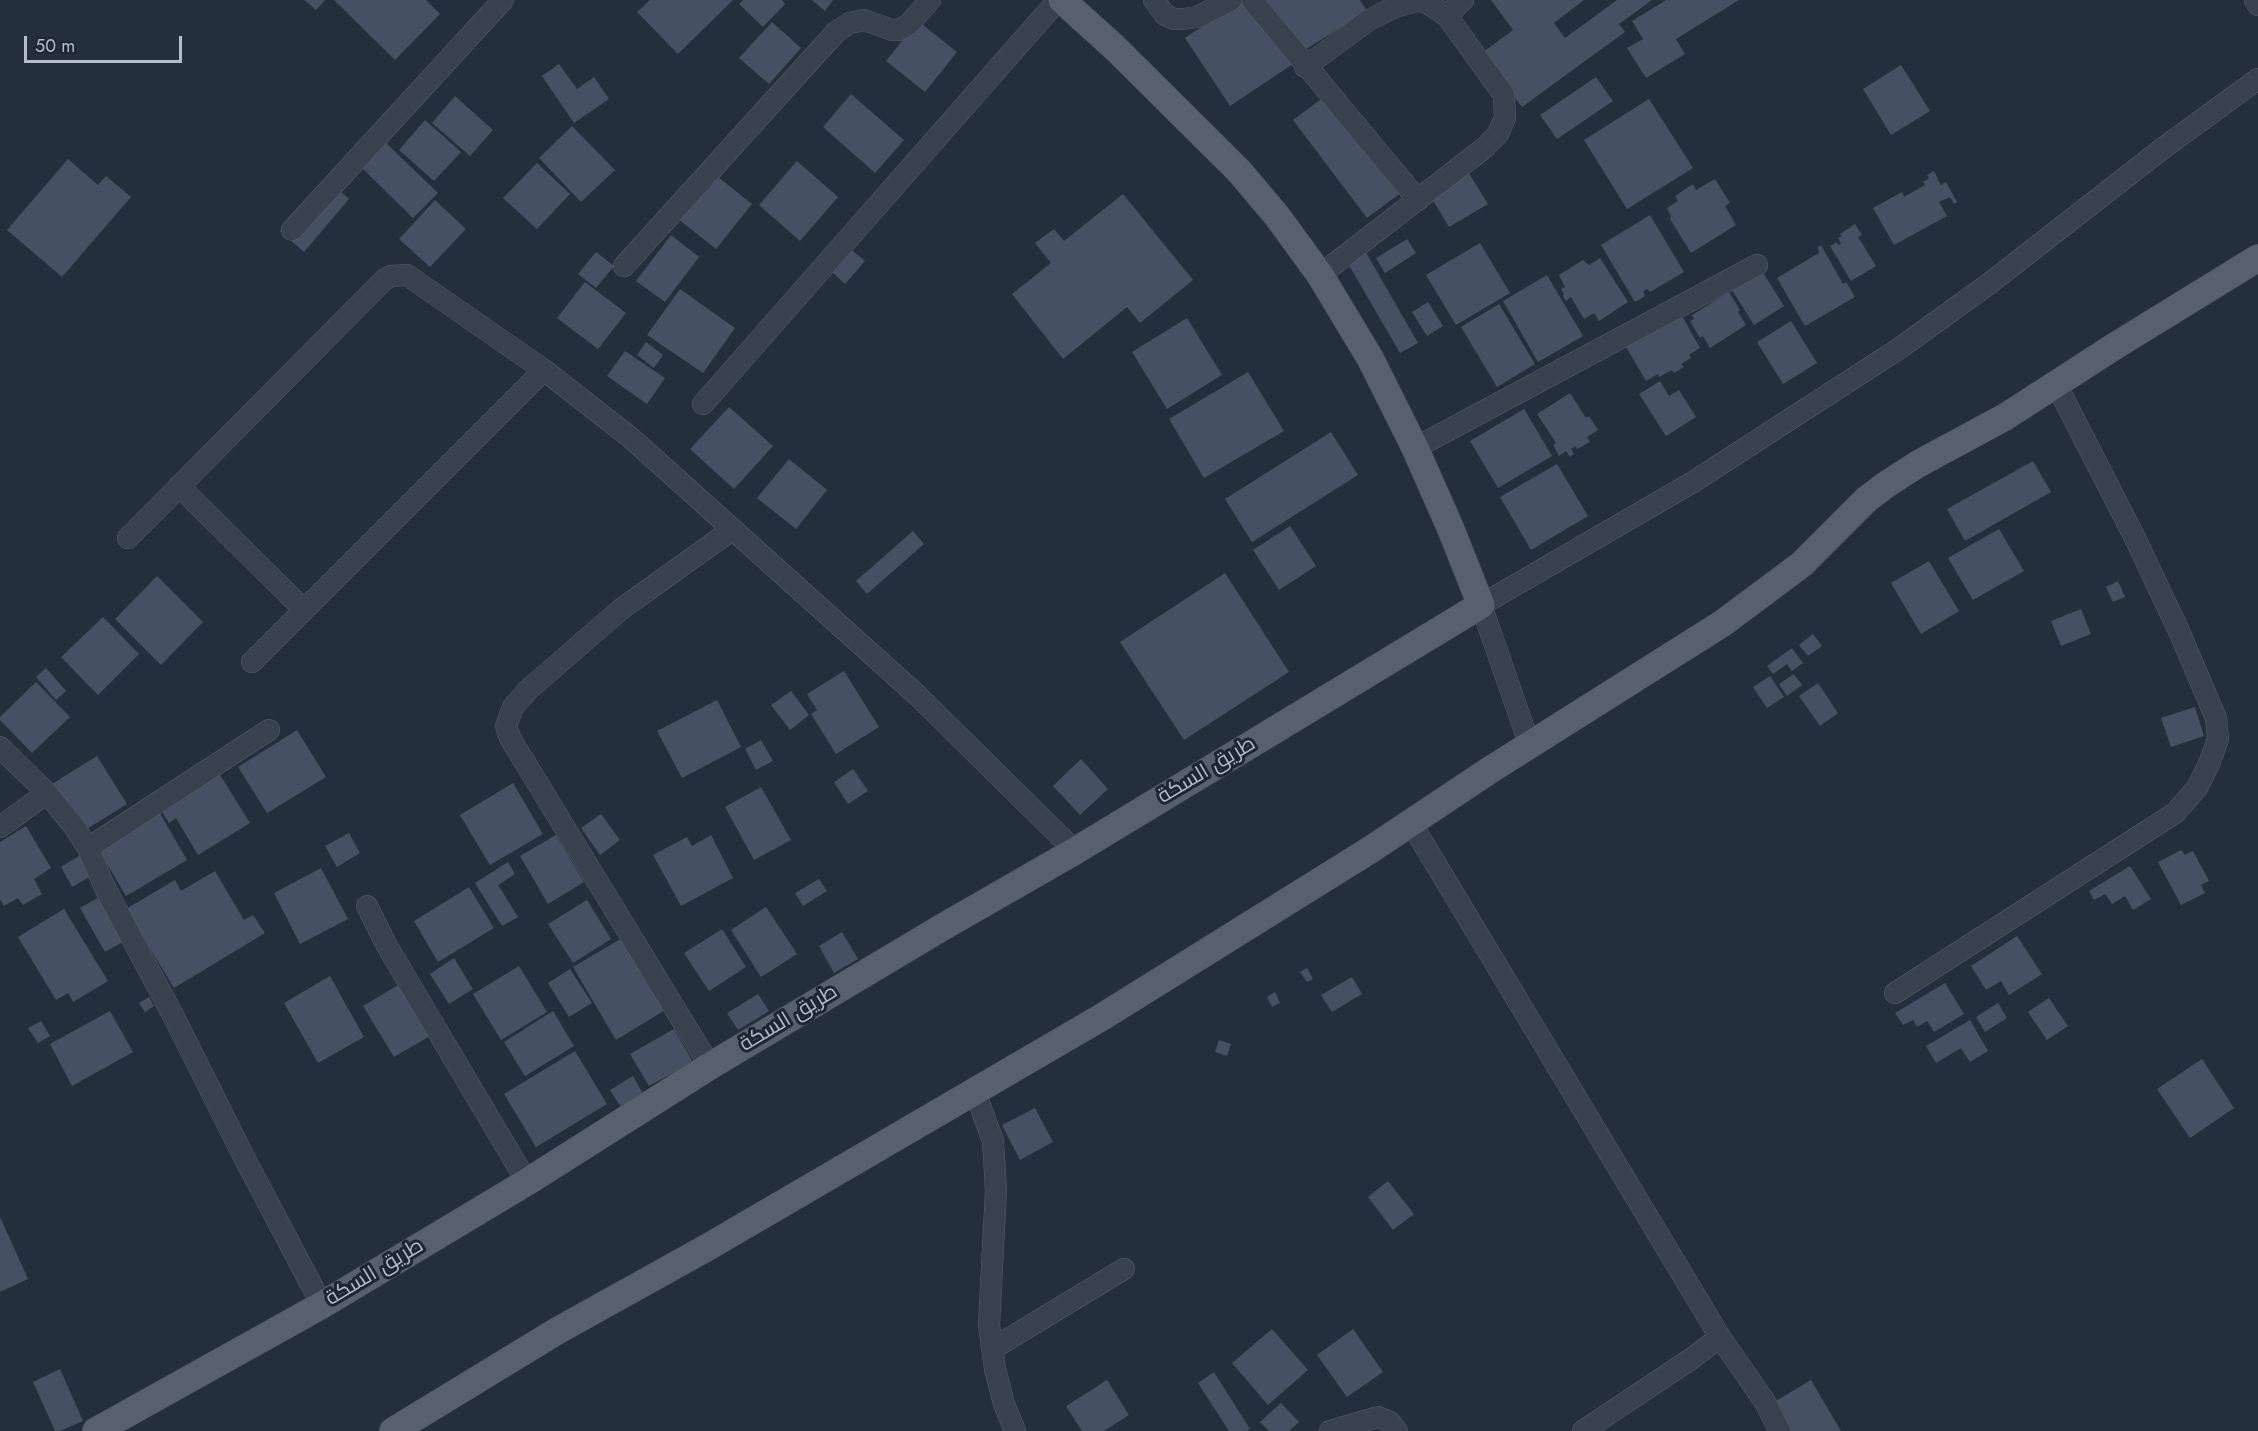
<!DOCTYPE html>
<meta charset="utf-8">
<style>
body{margin:0}
#map{position:relative;width:2258px;height:1431px;overflow:hidden;background:#242f3e;font-family:Jost,sans-serif}
canvas{display:block}
.scale{position:absolute;left:24px;top:36px;width:158px;height:27px;box-sizing:border-box;border:3px solid #b4bcc9;border-top:0;padding-left:8px;font-size:18px;line-height:21px;white-space:nowrap;color:#b4bcc9;-webkit-text-stroke:4px #1d2633;paint-order:stroke}
</style>
<div id="map">
<canvas width="2258" height="1431"></canvas>
<div class="scale">50 m</div>
</div>
<script>
const c = document.querySelector('canvas').getContext('2d');
c.lineJoin = 'round';
function fill(path, color) {
  c.fillStyle = color;
  c.fill(path, 'evenodd');
}
function toPath(rows) {
  const path = new Path2D();
  for (const r of rows) {
    path.moveTo(r[0], r[1]);
    for (let i = 2; i < r.length; i += 2) path.lineTo(r[i], r[i + 1]);
  }
  return path;
}
function trace(path, color, width, dash) {
  c.strokeStyle = color;
  c.lineWidth = width;
  c.lineCap = dash ? 'butt' : 'round';
  c.setLineDash(dash || []);
  c.stroke(path);
}
function drawText(font, color, halo, rows, align = 'center') {
  c.font = font + ' Jost,Cairo,sans-serif';
  c.lineWidth = 6;
  c.setLineDash([]);
  c.textBaseline = 'middle';
  c.strokeStyle = halo;
  c.fillStyle = color;
  for (const [text, x, y, turn = 0] of rows) {
    c.save();
    c.translate(x, y);
    c.rotate((+turn || 0) * Math.PI / 180);
    c.textAlign = isNaN(turn) ? turn : align;
    if (halo) c.strokeText(text, 0, 0);
    c.fillText(text, 0, 0);
    c.restore();
  }
}
fill(toPath([
 [304,0,325,0,316,10],
 [334,0,426,0,440,14,395,60],
 [650,0,733,0,678,54,637,12],
 [743,0,782,0,785,4,763,27,739,4],
 [812,0,833,0,825,11],
 [1242,0,1293,64,1230,106,1185,38],
 [1260,0,1360,0,1367,11,1295,56],
 [1491,0,1584,0,1554,23,1565,38,1617,0,1652,0,1619,24,1625,32,1522,107,1482,53,1513,30],
 [1666,0,1739,0,1676,39,1685,54,1646,78,1627,48,1643,39,1632,21],
 [918,21,957,52,925,92,886,61],
 [772,22,801,48,769,84,739,58],
 [559,64,577,89,594,77,609,99,574,123,542,76],
 [1901,65,1930,111,1891,135,1863,89],
 [1596,77,1613,101,1557,139,1540,115],
 [851,94,904,140,875,173,823,127],
 [1328,94,1402,192,1367,218,1293,120],
 [455,96,493,130,470,156,432,123],
 [1649,99,1693,168,1627,209,1584,140],
 [425,120,461,152,434,181,399,150],
 [572,126,615,170,581,202,539,158],
 [384,141,438,193,413,218,360,166],
 [68,159,98,185,106,176,131,197,62,277,7,230],
 [797,161,838,197,800,241,759,205],
 [537,163,570,194,537,229,503,198],
 [1467,170,1488,204,1449,227,1429,194],
 [1934,171,1941,185,1946,182,1957,202,1954,204,1950,197,1939,202,1947,216,1894,245,1873,208,1902,192,1904,197,1925,185,1923,182,1929,178,1927,175],
 [713,173,752,204,716,249,677,218],
 [325,178,349,199,304,252,280,231],
 [1715,179,1730,203,1725,206,1736,225,1691,253,1670,219,1671,216,1667,208,1678,201,1675,196,1693,184,1696,190],
 [1123,194,1193,280,1140,323,1127,307,1063,359,1012,294,1051,263,1035,243,1054,229,1064,241],
 [435,200,466,229,430,267,399,239],
 [1650,215,1684,272,1650,292,1647,289,1643,292,1645,296,1635,302,1601,245],
 [1855,224,1862,235,1858,237,1876,266,1851,281,1830,246,1837,242,1838,245,1841,244,1838,238,1842,236,1840,234],
 [671,235,699,257,665,302,636,281],
 [1407,239,1416,253,1385,273,1376,258],
 [1480,243,1510,293,1456,325,1426,275],
 [1821,245,1843,284,1846,282,1855,297,1805,326,1777,278,1819,253,1818,247],
 [848,247,865,261,845,284,829,269],
 [1364,249,1418,343,1400,353,1346,260],
 [596,252,614,266,596,288,578,274],
 [1600,258,1628,302,1599,321,1594,313,1584,319,1571,297,1566,301,1563,296,1564,294,1561,289,1565,287,1559,275,1583,260,1589,265],
 [1762,271,1784,306,1754,325,1732,290],
 [1547,275,1583,336,1538,362,1503,301],
 [585,282,626,313,598,349,557,318],
 [680,289,735,328,703,373,647,335],
 [1729,292,1740,310,1738,312,1746,325,1710,348,1703,336,1700,338,1690,321,1694,319,1692,315],
 [1428,302,1443,326,1427,336,1412,312],
 [1499,304,1535,364,1497,387,1461,327],
 [1681,314,1700,348,1689,355,1691,358,1681,364,1684,367,1674,373,1672,370,1659,377,1658,374,1646,381,1625,345],
 [1187,318,1222,375,1167,409,1132,352],
 [1791,321,1817,363,1783,384,1757,342],
 [646,342,663,355,654,368,637,355],
 [625,351,665,378,647,404,607,376],
 [1248,372,1284,431,1204,478,1169,419],
 [1660,381,1669,396,1679,390,1696,417,1666,436,1639,394],
 [1570,393,1586,418,1589,416,1598,430,1587,437,1590,442,1577,449,1575,446,1571,449,1574,454,1570,457,1566,451,1559,456,1553,445,1556,443,1537,414],
 [729,407,773,446,734,489,690,449],
 [1524,409,1552,456,1498,488,1470,441],
 [1331,432,1358,475,1252,542,1225,499],
 [789,459,827,490,796,529,757,498],
 [2033,461,2051,492,1965,541,1947,509],
 [1557,464,1588,516,1531,550,1500,497],
 [1290,526,1316,566,1279,590,1253,550],
 [1999,529,2024,571,1973,600,1948,558],
 [913,531,924,544,867,594,856,581],
 [1929,561,1959,611,1921,634,1891,583],
 [1225,573,1289,672,1184,740,1120,642],
 [157,576,203,622,161,665,115,619],
 [2118,581,2125,597,2113,602,2106,587],
 [2081,609,2091,634,2061,646,2051,621],
 [103,617,139,654,98,695,61,657],
 [1813,634,1822,646,1808,656,1799,645],
 [1792,648,1803,663,1792,671,1787,664,1773,674,1767,666],
 [46,668,66,691,56,700,36,677],
 [844,671,879,727,836,754,811,714,817,710,807,694],
 [1794,674,1802,685,1787,696,1779,684],
 [1770,676,1784,697,1767,708,1753,687],
 [36,682,70,717,32,753,0,720,0,717],
 [1818,683,1838,713,1820,726,1799,696],
 [791,691,809,715,790,730,771,705],
 [717,700,741,747,682,778,657,731],
 [2195,707,2204,736,2171,747,2161,718],
 [297,730,326,777,267,813,238,767],
 [761,740,773,761,756,770,745,749],
 [97,756,127,804,82,832,52,784],
 [1081,759,1108,789,1080,815,1053,786],
 [853,769,868,791,848,804,834,782],
 [217,770,250,823,198,855,176,818,169,823,158,805],
 [513,783,543,834,490,865,460,815],
 [761,787,791,840,754,860,725,807],
 [158,810,187,860,126,896,97,847],
 [601,814,620,840,600,855,581,828],
 [26,826,51,868,34,879,42,894,23,905,18,898,4,906,0,899,0,842],
 [349,833,360,853,337,867,325,846],
 [556,835,584,882,548,904,520,856],
 [711,835,733,878,681,906,653,855,687,837,692,846],
 [2181,850,2185,855,2193,851,2209,881,2201,885,2205,893,2181,905,2158,862],
 [79,856,91,876,72,887,61,867],
 [508,862,515,874,498,885,518,917,502,926,475,883],
 [2130,866,2151,899,2133,910,2125,896,2112,904,2105,894,2094,900,2089,891],
 [321,868,348,919,300,944,274,893],
 [215,871,244,920,253,915,265,933,174,988,126,909,175,880,181,891],
 [819,879,827,891,803,906,795,893],
 [469,887,494,928,438,962,414,921],
 [101,896,126,940,105,952,80,908],
 [587,900,611,939,573,963,548,924],
 [766,907,797,954,761,977,731,930],
 [64,909,108,981,73,1002,68,993,56,1000,18,937],
 [722,929,746,967,709,991,684,953],
 [842,932,858,959,834,973,819,946],
 [2017,936,2042,974,2009,995,2001,981,1986,990,1971,966],
 [624,937,667,1009,616,1040,573,967],
 [454,958,473,989,449,1004,430,974],
 [519,966,547,1012,501,1040,473,994],
 [1307,968,1313,979,1307,982,1300,972],
 [570,969,592,1003,569,1017,548,983],
 [330,976,364,1037,318,1063,284,1003],
 [1352,977,1362,994,1332,1012,1321,995],
 [1945,983,1964,1014,1934,1032,1927,1021,1917,1027,1913,1020,1903,1025,1895,1013],
 [400,984,430,1036,394,1057,363,1006],
 [1275,992,1280,1003,1272,1007,1267,997],
 [758,994,769,1011,738,1030,727,1013],
 [149,997,154,1006,145,1012,139,1003],
 [2049,998,2068,1026,2047,1040,2028,1012],
 [1998,1003,2007,1018,1985,1032,1976,1017],
 [110,1011,133,1052,72,1086,50,1044],
 [553,1011,574,1046,525,1076,504,1042],
 [1970,1020,1988,1051,1970,1062,1961,1048,1936,1063,1926,1046],
 [41,1021,50,1036,38,1043,28,1028],
 [674,1029,693,1062,649,1086,630,1054],
 [1219,1040,1231,1044,1227,1056,1215,1052],
 [575,1051,607,1104,536,1147,504,1094],
 [2202,1059,2234,1108,2190,1138,2157,1089],
 [633,1076,643,1094,621,1107,610,1090],
 [1035,1108,1053,1142,1020,1160,1002,1125],
 [1388,1181,1414,1214,1393,1230,1368,1197],
 [0,1217,28,1279,0,1292],
 [1272,1329,1308,1370,1268,1405,1232,1363],
 [1353,1329,1383,1372,1347,1397,1317,1355],
 [60,1369,83,1421,60,1431,55,1431,33,1382],
 [1214,1372,1250,1429,1247,1431,1229,1431,1198,1383],
 [1107,1380,1129,1415,1104,1431,1082,1431,1066,1406],
 [1811,1380,1841,1431,1791,1431,1774,1402],
 [1281,1403,1299,1422,1289,1431,1269,1431,1260,1422]
]), '#455162');
const minor = toPath([
 [1154,0,1165,15,1174,19,1184,19,1197,17,1231,0],
 [1252,0,1418,200],
 [2255,0,2258,5],
 [1305,67,1369,20,1395,7,1417,1,1426,2,1447,16],
 [292,230,503,0],
 [624,266,837,31,850,23,864,20,892,30,899,30,909,24,930,0],
 [1320,275,1483,149,1498,134,1505,118,1504,95,1447,16,1463,0],
 [703,404,1058,0],
 [1415,448,1757,265],
 [179,486,304,610],
 [128,538,384,280,391,276,407,275,544,370,631,438,917,695,1075,851],
 [252,662,544,370],
 [1530,746,1481,605,1693,482,1900,348,1990,283,2162,149,2258,79],
 [0,747,47,793,73,825,88,848,105,888,175,1019,246,1161,322,1305],
 [1411,823,1720,1337,1765,1402,1780,1431],
 [0,827,47,793],
 [88,848,269,730],
 [367,906,387,946,527,1182],
 [1895,993,2175,813,2197,788,2209,764,2218,739,2216,718,2178,629,2135,538,2056,384],
 [710,1066,510,738,506,726,513,707,528,690,620,610,733,529],
 [975,1092,993,1141,996,1190,989,1325,995,1369,1004,1404,1015,1431],
 [992,1349,1124,1269],
 [1330,1431,1378,1417,1390,1422,1397,1431],
 [1583,1431,1691,1359,1720,1337]
]);
const major = toPath([
 [96,1431,322,1305,527,1182,710,1066,941,928,1075,851,1481,605,1450,527,1415,448,1370,358,1320,275,1277,216,1239,171,1114,47,1062,0],
 [393,1431,557,1331,708,1247,1102,1017,1370,850,1490,770,1723,623,1802,564,1867,499,1887,484,1918,464,2005,417,2115,346,2258,258]
]);
trace(minor, '#565f6c', 22);
trace(major, '#414a57', 28);
trace(minor, '#38414e', 21);
trace(major, '#56606e', 27);
drawText('21px', '#b4bcc9', '#1d2633', [
 ["طريق السكة",1207,771,-31],
 ["طريق السكة",789,1019,-31],
 ["طريق السكة",375,1273,-31]
]);
</script>
